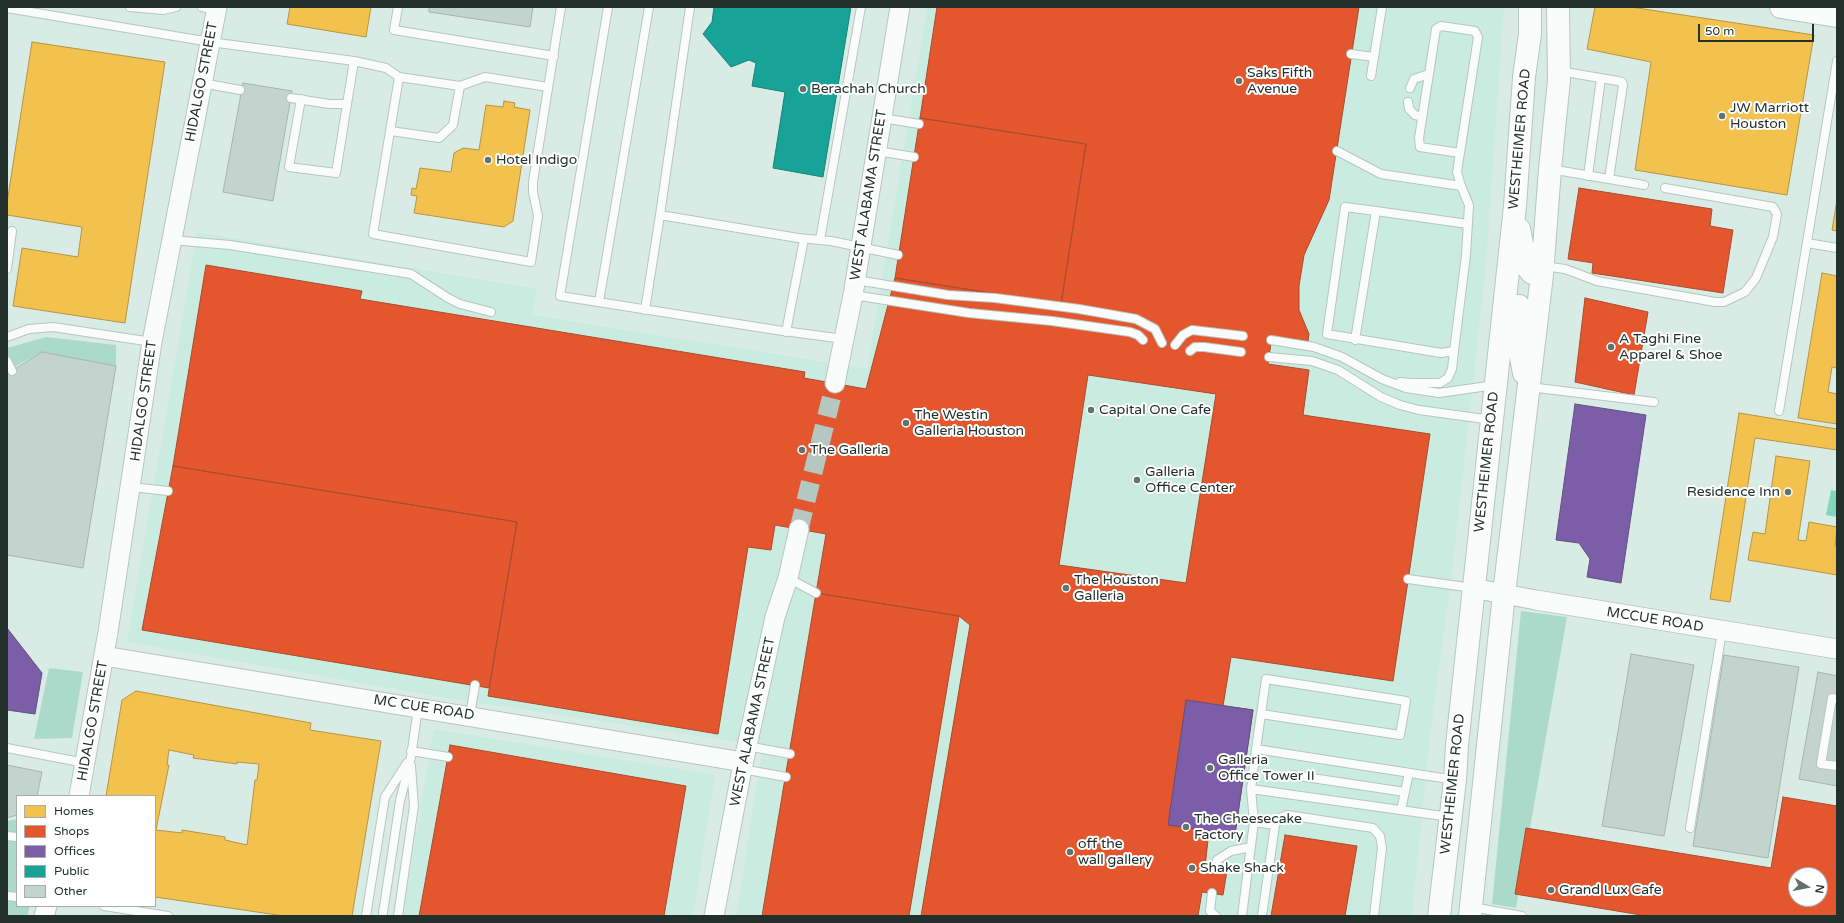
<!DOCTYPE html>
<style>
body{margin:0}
#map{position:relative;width:1844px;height:923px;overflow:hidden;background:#d8ece5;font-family:"Varela Round",sans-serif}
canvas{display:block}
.frame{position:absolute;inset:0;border:8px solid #23312c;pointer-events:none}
.legend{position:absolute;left:16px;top:795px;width:140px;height:112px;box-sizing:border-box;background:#fff;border:1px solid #a7adab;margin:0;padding:5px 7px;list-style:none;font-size:12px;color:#23312c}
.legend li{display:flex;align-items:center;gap:8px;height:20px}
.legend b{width:20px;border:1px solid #a7adab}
.north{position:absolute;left:1788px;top:867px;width:40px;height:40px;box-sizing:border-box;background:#fff;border:1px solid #a7adab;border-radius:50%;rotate:100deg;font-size:11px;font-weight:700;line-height:16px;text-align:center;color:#23312c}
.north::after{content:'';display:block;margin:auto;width:14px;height:18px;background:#62726d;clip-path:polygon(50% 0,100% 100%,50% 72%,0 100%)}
.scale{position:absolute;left:1698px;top:24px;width:116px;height:18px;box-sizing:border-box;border:2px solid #23312c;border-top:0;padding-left:5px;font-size:12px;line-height:14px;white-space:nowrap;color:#23312c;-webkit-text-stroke:3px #fff;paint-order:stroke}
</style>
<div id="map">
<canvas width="1844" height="923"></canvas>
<div class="frame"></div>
<ul class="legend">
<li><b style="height:11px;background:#f2c14e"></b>Homes</li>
<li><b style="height:11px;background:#e4572e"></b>Shops</li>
<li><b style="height:11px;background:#7b5ea7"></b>Offices</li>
<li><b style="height:11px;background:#17a398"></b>Public</li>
<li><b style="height:11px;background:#c3d3cd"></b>Other</li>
</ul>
<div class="north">N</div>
<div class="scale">50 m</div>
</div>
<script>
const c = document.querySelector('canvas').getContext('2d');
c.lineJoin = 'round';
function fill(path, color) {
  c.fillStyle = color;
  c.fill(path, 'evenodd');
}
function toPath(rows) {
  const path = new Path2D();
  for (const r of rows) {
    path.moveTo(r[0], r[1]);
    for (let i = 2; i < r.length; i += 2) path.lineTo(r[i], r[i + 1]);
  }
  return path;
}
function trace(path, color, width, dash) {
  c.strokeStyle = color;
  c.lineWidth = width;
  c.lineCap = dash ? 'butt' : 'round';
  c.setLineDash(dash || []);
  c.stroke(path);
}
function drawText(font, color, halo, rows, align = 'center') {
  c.font = font + ' "Varela Round",sans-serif';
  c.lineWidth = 4;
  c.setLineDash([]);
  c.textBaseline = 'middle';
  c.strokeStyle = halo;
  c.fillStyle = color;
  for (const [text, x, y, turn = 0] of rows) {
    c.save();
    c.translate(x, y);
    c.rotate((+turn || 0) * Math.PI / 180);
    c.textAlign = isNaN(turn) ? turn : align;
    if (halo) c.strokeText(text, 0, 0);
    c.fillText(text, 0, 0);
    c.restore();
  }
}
fill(toPath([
 [927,7,1504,7,1486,265,1452,572,1429,744,1412,916,736,916,763,746,435,696,127,642,197,232,537,289,533,315,867,369],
 [434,729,715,775,693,916,403,916]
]), '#caebe0');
fill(toPath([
 [46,337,116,345,116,366,42,352,7,371,7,348],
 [1521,611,1567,617,1516,908,1492,904],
 [49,668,83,672,72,738,34,739],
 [17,819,17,906,30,906,27,916,7,916,7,821]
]), '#abdacb');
fill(toPath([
 [1831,490,1837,491,1837,517,1826,515]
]), '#82d6bc');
const homes = toPath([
 [290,7,371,7,366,37,287,24,290,7],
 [1595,7,1631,7,1814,35,1787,195,1635,170,1651,62,1587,49,1595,7],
 [32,42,165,62,125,323,13,306,22,248,78,257,82,227,7,215,7,203,32,42],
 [504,101,515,103,514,107,530,110,513,221,504,227,414,213,417,196,411,195,412,188,416,189,420,168,451,172,454,153,463,148,479,150,486,105,503,107,504,101],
 [1837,200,1837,231,1832,230,1837,200],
 [1822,273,1837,276,1837,368,1832,367,1828,392,1837,394,1837,424,1798,418,1822,273],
 [1739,413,1837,429,1837,450,1755,438,1730,602,1710,599,1739,413],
 [1776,456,1810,461,1798,540,1806,541,1809,522,1837,527,1835,546,1837,546,1837,575,1748,560,1753,532,1765,534,1776,456],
 [136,691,311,723,310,730,381,741,352,916,284,916,155,897,155,796,106,796,122,700,136,691],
 [169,750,194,755,193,758,237,764,237,762,259,764,257,780,255,780,247,845,225,840,225,837,182,830,182,833,156,830,169,765,167,765,169,750]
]);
fill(homes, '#f2c14e');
trace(homes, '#b49644', 1);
const shops = toPath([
 [937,7,1359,7,1329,200,1304,255,1299,286,1299,310,1309,334,1308,341,1272,336,1268,364,1309,370,1303,415,1430,434,1393,681,1231,657,1223,706,1253,710,1235,834,1209,831,1205,867,1227,871,1223,895,1202,892,1198,916,921,916,970,625,959,616,816,593,826,534,775,525,771,550,748,547,718,734,488,696,517,522,173,466,206,265,362,291,360,299,805,372,804,378,866,389,895,278,1061,304,1086,144,920,118,937,7],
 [920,118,1086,144,1061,304,895,278,920,118],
 [1579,188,1712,209,1710,226,1733,230,1723,293,1592,273,1593,263,1568,259,1579,188],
 [1585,298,1648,312,1634,395,1575,382,1585,298],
 [1088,375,1216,394,1186,583,1059,565,1088,375],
 [173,466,517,522,489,688,142,630,173,466],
 [816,593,959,616,909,916,762,916,816,593],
 [450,745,686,786,664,916,419,916,450,745],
 [1783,797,1837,806,1837,916,1647,916,1515,894,1526,828,1771,868,1783,797],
 [1796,875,1820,875,1820,899,1796,899,1796,875],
 [1285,835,1357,846,1345,916,1271,916,1285,835]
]);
fill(shops, '#e4572e');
trace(shops, '#aa4c2d', 1);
const offices = toPath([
 [1575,404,1646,415,1621,583,1587,577,1590,559,1579,543,1556,540,1575,404],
 [7,628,42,673,35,714,7,710,7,628],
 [1186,700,1253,710,1235,834,1168,825,1186,700]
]);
fill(offices, '#7b5ea7');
trace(offices, '#615082', 1);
const public = toPath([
 [714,7,851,7,823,177,773,168,785,92,752,86,756,63,749,60,731,67,703,34,712,22,714,7]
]);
fill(public, '#17a398');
trace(public, '#1b8178', 1);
const building = toPath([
 [429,7,533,7,530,27,429,12,429,7],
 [243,83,292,91,273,201,223,192,243,83],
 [42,352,116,366,83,568,7,555,7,374,42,352],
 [1631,654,1694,665,1664,836,1602,826,1631,654],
 [1724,655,1799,667,1768,858,1693,846,1724,655],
 [1818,672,1837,676,1837,786,1799,779,1818,672],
 [7,765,42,772,37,796,17,796,17,815,7,818,7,765]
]);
fill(building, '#c3d3cd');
trace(building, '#a5b4af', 1);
trace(toPath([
 [799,529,835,383]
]), '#b4c7c0', 19, [19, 10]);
const service = toPath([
 [130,7,163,10,176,7],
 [202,7,216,10],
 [398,7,394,30,554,56],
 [608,7,560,296,776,330,844,339],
 [7,8,210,42,354,61,386,68,399,77,460,86,485,77,548,87],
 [1351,54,1374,57],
 [1371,76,1382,7],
 [399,77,373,234,531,262,538,216,533,192,533,182,561,7],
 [202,83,240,90],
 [1410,88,1414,79,1429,74],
 [291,98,329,104,347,104,354,61],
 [301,99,289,167,336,173,347,104],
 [1408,102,1409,109,1415,115,1422,117],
 [882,118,919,124],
 [391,131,439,138,453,125,460,86],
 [877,151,914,157],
 [1337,151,1381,174,1461,186],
 [1550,169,1609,179,1623,85,1622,82,1618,81,1559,71],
 [1588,176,1601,78],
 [1609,179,1644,185],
 [1376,211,1345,207,1327,334,1441,353,1454,351,1466,255,1469,205,1461,186,1457,172,1478,37,1475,31,1441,26,1436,29,1419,138,1420,147,1460,153],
 [660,215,690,7],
 [171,240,230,245,411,274,448,298,460,304,491,312],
 [820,240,861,7],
 [1807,243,1837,248],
 [1544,266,1565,269,1597,281,1715,302,1724,302,1745,292,1756,278,1773,237,1777,214,1773,207,1665,188],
 [7,269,12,231],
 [856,280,948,295,995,298,1079,309,1136,319,1155,329,1162,343],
 [853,295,969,313,1052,321,1130,332,1138,335,1143,340],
 [599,302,649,7],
 [645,310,660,215,798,238,831,241,898,255],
 [786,332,804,239],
 [7,337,29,329,53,327,152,342],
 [1271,340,1314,347,1342,357,1382,379,1406,388,1439,393,1495,385],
 [1355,340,1376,211,1468,224],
 [1175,345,1183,335,1192,330,1243,336],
 [1190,351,1195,347,1204,347,1241,352],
 [1269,357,1312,361,1338,370,1381,397,1400,405,1419,410,1492,420],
 [7,361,12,371],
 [1400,382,1411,383,1440,383,1448,378,1452,369,1454,351],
 [1529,387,1654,402],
 [1779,411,1837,61],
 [131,487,168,491],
 [788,578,816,593],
 [1408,579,1473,588],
 [1837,699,1832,698,1821,764,1837,766],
 [470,716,475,685],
 [747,746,790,754],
 [7,748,85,763],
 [1256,749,1455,780],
 [411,751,448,757],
 [742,769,786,777],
 [1292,775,1405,792],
 [1251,789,1450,817],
 [1401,810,1409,773],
 [1254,822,1275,825,1280,818,1287,815,1373,828,1380,836,1382,848,1374,916],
 [1690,828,1722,631],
 [7,836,17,837],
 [1216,869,1217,860,1231,851,1251,847],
 [1212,893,1210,911,1216,916],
 [7,896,17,897],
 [104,906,168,916],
 [1472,907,1522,916],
 [383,913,400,801,411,757,418,708],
 [366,916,385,797,407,763],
 [398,916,414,806,411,766],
 [1242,916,1254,822,1251,789,1256,749,1266,679,1406,701,1400,735,1261,714],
 [1262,916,1275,825]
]);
const tertiary = toPath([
 [835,383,853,295,900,7],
 [1473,588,1536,600,1837,649],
 [104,656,743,762],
 [79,796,108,632,152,342,217,7],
 [44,916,47,906],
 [714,916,742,769,775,617,788,578,799,529]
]);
const secondary = toPath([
 [1781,7,1837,16]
]);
const primary = toPath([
 [1519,229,1527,267,1532,273,1542,275],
 [1519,306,1516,332,1524,373],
 [1439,916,1455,780,1457,745,1515,206,1524,77,1530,34,1530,7],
 [1470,916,1504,594,1542,275,1550,169,1559,80,1558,7]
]);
trace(service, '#b6c6c0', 10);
trace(tertiary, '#b6c6c0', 21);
trace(secondary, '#b6c6c0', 24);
trace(primary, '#b6c6c0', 24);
trace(service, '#f9fcfb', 8);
trace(tertiary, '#f9fcfb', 19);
trace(secondary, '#f9fcfb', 22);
trace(primary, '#f9fcfb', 22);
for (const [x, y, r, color] of [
 [1239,81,4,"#62726d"],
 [803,89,4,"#62726d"],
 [1722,116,4,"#62726d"],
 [488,160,4,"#62726d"],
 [1611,347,4,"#62726d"],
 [1091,410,4,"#62726d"],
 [906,423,4,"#62726d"],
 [802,450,4,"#62726d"],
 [1137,480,4,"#62726d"],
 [1788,492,4,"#62726d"],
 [1066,588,4,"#62726d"],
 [1210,768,4,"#62726d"],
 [1186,827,4,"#62726d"],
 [1070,852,4,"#62726d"],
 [1192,868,4,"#62726d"],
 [1551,890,4,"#62726d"]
]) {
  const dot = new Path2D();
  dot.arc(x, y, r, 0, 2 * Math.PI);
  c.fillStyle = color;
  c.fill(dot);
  trace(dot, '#fff', 1.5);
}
drawText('14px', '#23312c', '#fff', [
 ["Saks Fifth",1247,73],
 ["Avenue",1247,89],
 ["Berachah Church",811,89],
 ["JW Marriott",1730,108],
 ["Houston",1730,124],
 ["Hotel Indigo",496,160],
 ["A Taghi Fine",1619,339],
 ["Apparel & Shoe",1619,355],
 ["Capital One Cafe",1099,410],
 ["The Westin",914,415],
 ["Galleria Houston",914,431],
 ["The Galleria",810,450],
 ["Galleria",1145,472],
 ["Office Center",1145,488],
 ["Residence Inn",1780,492,"right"],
 ["The Houston",1074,580],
 ["Galleria",1074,596],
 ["Galleria",1218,760],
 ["Office Tower II",1218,776],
 ["The Cheesecake",1194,819],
 ["Factory",1194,835],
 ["off the",1078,844],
 ["wall gallery",1078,860],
 ["Shake Shack",1200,868],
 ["Grand Lux Cafe",1559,890]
], 'left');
drawText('14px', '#23312c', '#fff', [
 ["HIDALGO STREET",202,82,-79],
 ["WESTHEIMER ROAD",1520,139,-85],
 ["WEST ALABAMA STREET",869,195,-81],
 ["HIDALGO STREET",144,401,-82],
 ["WESTHEIMER ROAD",1487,462,-84],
 ["MCCUE ROAD",1655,620,9],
 ["MC CUE ROAD",424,708,9],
 ["HIDALGO STREET",93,721,-80],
 ["WEST ALABAMA STREET",753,722,-78],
 ["WESTHEIMER ROAD",1453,784,-84]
]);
</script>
